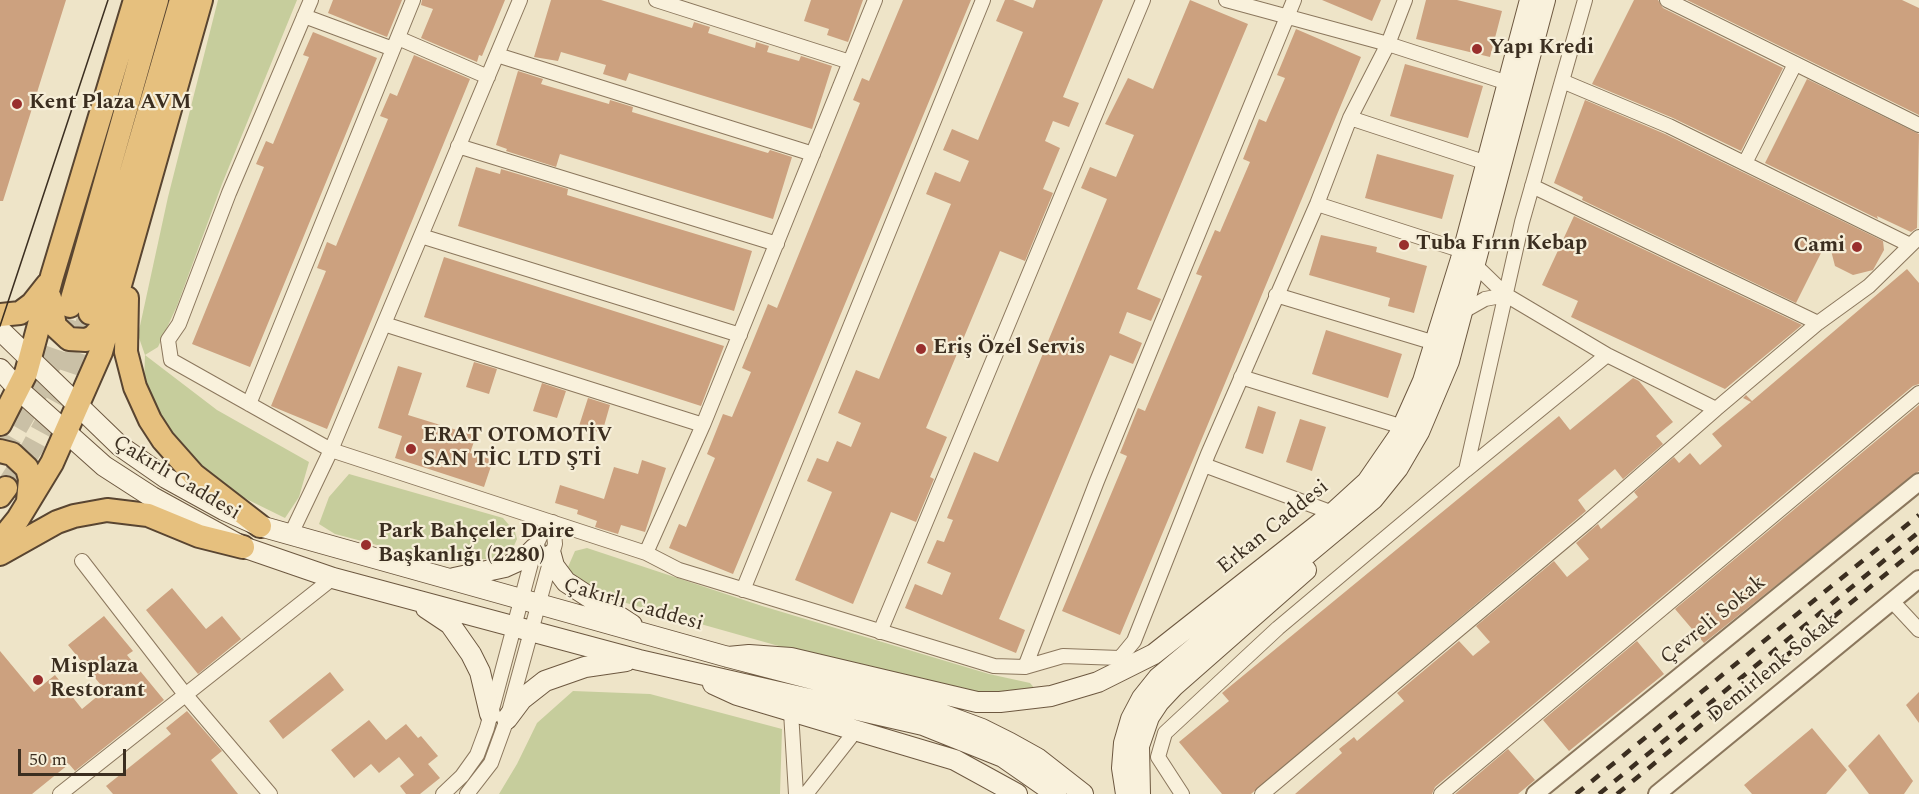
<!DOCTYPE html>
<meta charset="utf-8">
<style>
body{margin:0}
#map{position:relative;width:1919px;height:794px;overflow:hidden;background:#eee4c8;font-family:Spectral,serif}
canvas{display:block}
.scale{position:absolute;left:18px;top:749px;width:108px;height:27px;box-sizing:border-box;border:3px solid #3b2e20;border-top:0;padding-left:8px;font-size:18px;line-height:21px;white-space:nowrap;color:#3b2e20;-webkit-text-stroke:4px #f6eed8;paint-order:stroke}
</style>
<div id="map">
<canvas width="1919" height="794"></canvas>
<div class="scale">50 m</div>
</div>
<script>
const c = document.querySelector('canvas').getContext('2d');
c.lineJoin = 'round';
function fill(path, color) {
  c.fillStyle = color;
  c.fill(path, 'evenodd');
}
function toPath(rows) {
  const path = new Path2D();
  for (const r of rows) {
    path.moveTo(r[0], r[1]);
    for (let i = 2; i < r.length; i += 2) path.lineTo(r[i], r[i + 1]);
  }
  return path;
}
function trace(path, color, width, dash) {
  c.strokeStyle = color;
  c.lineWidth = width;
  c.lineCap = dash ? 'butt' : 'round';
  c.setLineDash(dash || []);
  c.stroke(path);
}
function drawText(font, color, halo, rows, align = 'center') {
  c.font = font + ' Spectral,serif';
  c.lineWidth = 4.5;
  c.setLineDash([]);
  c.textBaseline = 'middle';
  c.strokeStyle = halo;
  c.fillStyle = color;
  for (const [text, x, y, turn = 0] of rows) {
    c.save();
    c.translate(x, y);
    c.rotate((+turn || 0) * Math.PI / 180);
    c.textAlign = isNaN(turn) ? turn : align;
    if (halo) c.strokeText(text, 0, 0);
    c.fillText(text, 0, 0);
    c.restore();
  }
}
fill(toPath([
 [218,0,297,0,222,184,177,306,158,347,145,355,217,410,309,462,299,497,285,518,226,489,184,453,157,413,144,383,145,355,138,335,168,197],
 [349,474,503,518,515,532,517,539,513,548,501,558,442,562,335,534,319,524,329,497],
 [587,548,762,606,989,674,1030,683,1036,690,990,693,910,683,619,601,577,582,568,567,575,551],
 [573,691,650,694,782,729,780,794,499,794,517,764,537,723]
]), '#c6cd9c');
fill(toPath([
 [0,0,66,0,3,201,0,201],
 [333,0,402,0,387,37,328,13],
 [422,0,505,0,482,56,479,55,477,62,421,38,433,9,421,5],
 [551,0,601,0,692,28,694,22,710,27,708,33,755,48,756,42,769,46,767,52,799,61,801,56,832,66,812,129,629,73,626,81,603,74,606,65,561,52,558,61,534,57],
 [811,0,863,0,848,42,827,35,829,29,804,21],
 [903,0,971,0,733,574,669,548,679,524,686,527,715,458,707,454,723,414,732,417,751,372,742,368,768,304,777,308,860,103,853,100,862,78,869,81],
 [1005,0,1013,0,1033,8,1036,0,1103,0,1063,97,1079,103,1069,127,1053,121,1045,141,1060,148,1043,189,1053,193,1025,261,1000,251,926,428,947,437,930,477,934,479,916,522,891,512,853,604,795,580,832,492,807,481,817,458,828,462,837,441,851,447,861,423,838,413,856,370,879,379,951,204,926,194,935,172,960,182,969,161,943,150,952,129,978,140,1023,32,996,21],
 [1190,0,1248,24,1137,289,1161,299,1151,321,1127,312,1119,333,1142,343,1133,364,1110,355,999,619,1025,630,1016,653,905,608,915,584,942,595,951,573,927,563,937,540,944,542,953,520,947,518,974,452,998,462,1107,199,1081,188,1090,167,1116,177,1134,135,1105,124,1128,78,1153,89],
 [1322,0,1381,0,1372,21],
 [1426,0,1457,0,1502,11,1490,57,1416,39],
 [1634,0,1658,0,1663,8,1783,68,1741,151,1673,118,1592,84],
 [1687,0,1902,0,1919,8,1919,115],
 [1296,29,1361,57,1120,635,1062,611,1127,456,1120,453,1138,408,1145,411,1202,276,1196,274,1215,230,1220,232,1250,162,1243,159,1259,119,1266,122,1285,78,1277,75],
 [313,32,377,58,250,367,192,344,264,167,256,164,266,141,273,144,309,57,303,55],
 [414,55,470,79,327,429,271,406,326,271,317,268,327,242,336,246,388,119,380,116,390,93,397,96],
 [1405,64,1483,86,1468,138,1390,116],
 [518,71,543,79,541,84,609,104,610,100,633,107,632,112,768,153,770,150,792,157,773,219,560,154,556,167,506,151,507,149,496,145],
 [1807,79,1919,134,1917,228,1911,232,1877,216,1878,219,1765,163],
 [1585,100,1665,134,1883,241,1884,250,1873,270,1853,275,1835,266,1828,239,1796,303,1582,200,1583,197,1554,183],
 [1377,154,1454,175,1442,219,1365,198],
 [476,167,500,174,501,169,568,189,567,195,752,251,734,311,458,226],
 [1574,216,1802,325,1725,389,1571,317,1578,301,1542,285],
 [1321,235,1377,247,1376,252,1427,266,1414,313,1388,306,1390,298,1309,275],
 [444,257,724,346,701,406,424,317],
 [1907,269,1919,283,1919,384,1913,386,1435,787,1432,794,1295,794,1342,753,1339,749,1354,737,1357,741,1404,701,1397,693,1459,641,1473,656,1490,642,1476,626,1554,561,1567,577,1589,559,1576,543,1598,524,1601,529,1638,497,1634,492,1674,457,1679,463,1690,453,1700,465,1722,446,1712,434,1751,402,1743,398,1746,395,1752,401],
 [1326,330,1402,354,1388,398,1312,374],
 [474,362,497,369,489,394,466,387],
 [398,366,422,373,408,415,476,436,470,453,493,460,484,487,395,458,402,436,378,428],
 [1633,378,1639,381,1673,422,1656,436,1663,444,1623,479,1615,469,1578,500,1586,511,1251,794,1222,794,1179,742,1229,701,1222,693,1559,416,1570,430],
 [542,383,566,391,557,418,533,411],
 [588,398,610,405,602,433,579,426],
 [1919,405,1919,471,1704,643,1675,609],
 [1258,406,1276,412,1263,454,1245,448],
 [1300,419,1326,427,1312,471,1286,462],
 [642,460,666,468,645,532,621,525,618,534,595,527,597,521,577,514,578,510,555,503,560,485,604,499,614,467,638,474],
 [172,588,206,629,222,616,241,639,198,674,146,610],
 [104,616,133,651,127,655,164,700,75,771,69,764,32,794,0,794,0,651,34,692,55,675,82,709,105,690,68,645],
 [1637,641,1664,674,1569,751,1543,720],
 [330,672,344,690,283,739,269,721],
 [1919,692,1919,723,1906,705],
 [187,711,222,751,211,760,238,794,113,794,106,786,171,734,166,728],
 [369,720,386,740,406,724,418,738,421,736,438,756,428,764,440,778,420,794,406,794,400,786,414,775,399,757,379,773,371,764,354,778,331,750],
 [1812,728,1847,770,1826,794,1752,794,1744,785],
 [1879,734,1913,781,1904,794,1869,794,1848,766],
 [1508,749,1535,780,1518,794,1455,794]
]), '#cca17f');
trace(toPath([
 [0,456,45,379,70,306],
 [6,488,32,448,64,389,90,313]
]), '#cac0a6', 22, [22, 11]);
const minor = toPath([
 [311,0,229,193,179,324,168,340,171,360,331,450,646,553,679,570,994,666,1025,667,1063,656,1120,658,1134,641,1208,454,1317,204,1350,118,1388,44,1405,0],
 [656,0,850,62],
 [1226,0,1388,44,1508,83],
 [1667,0,1919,125],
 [304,16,393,49],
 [398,38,488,77],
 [497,55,813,154],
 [1562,81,1669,126,1910,245],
 [1350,118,1487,163],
 [458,146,777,244],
 [1745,163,1795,64],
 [1532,186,1818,323],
 [1317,204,1463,251],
 [421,236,740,335],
 [1474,264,1506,295,1607,355,1716,409,1818,323,1869,286,1919,237],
 [1276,295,1435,343],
 [1462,312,1485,299,1506,295],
 [384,324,703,425],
 [1241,377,1403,427],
 [249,404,413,0],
 [1204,465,1333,513],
 [1466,470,1607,355],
 [290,536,331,450,520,0],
 [646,553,703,425,875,0],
 [82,561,184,693,270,794],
 [743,590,983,0],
 [1892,601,1919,630],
 [880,632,1143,0],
 [1025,667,1097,481,1294,0],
 [791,712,796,794],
 [60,794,333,578],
 [443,794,462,776,477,755,487,728,535,548,544,528,553,522,555,544,507,719,491,763,467,794],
 [806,794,857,729],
 [1182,794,1158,757,1165,733,1278,628,1466,470,1522,222,1585,0],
 [1262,794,1587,522,1716,409],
 [1441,794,1919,393]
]);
const tertiary = toPath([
 [1535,794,1919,482],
 [1657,794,1919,579]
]);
const secondary = toPath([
 [0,330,120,446,166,478,224,510,260,526,728,657,928,709,982,729,1010,743,1037,758,1083,794],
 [0,369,19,390,104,466,152,497,243,547,333,578,639,660,923,725,1003,757,1056,794],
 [551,555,554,566,566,582,632,625],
 [454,578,505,567,525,558,535,548],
 [426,608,450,624,471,654,480,672,490,714],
 [728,657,749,655,791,658,977,702,1000,702,1051,696,1098,682,1154,654,1333,513,1367,482,1398,437,1423,381,1461,259,1530,0],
 [713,684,737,695,955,760,1017,794],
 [507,719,522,699,545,681,585,667,626,661],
 [1126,794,1122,768,1124,743,1131,719,1142,698,1158,678,1373,499,1398,468,1419,432,1449,361,1545,0],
 [1140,794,1139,746,1149,717,1159,702,1174,686,1306,570]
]);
const trunk = toPath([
 [50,298,55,326,69,339,86,340,93,337,110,318],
 [127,298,126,352,135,387,150,420,163,440,194,475,260,526],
 [70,306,157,0],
 [90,313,181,0],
 [0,315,20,313,32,304,47,285],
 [0,424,26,373,52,276,135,0],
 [0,451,12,454,27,468,30,479,28,501],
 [0,496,6,488],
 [0,541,18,519,52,463,101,352,201,0],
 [0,554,57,522,74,516,107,510,148,515,199,536,243,547]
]);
trace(minor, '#8b775d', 16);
trace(tertiary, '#8b775d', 20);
trace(secondary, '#6d5840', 22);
trace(trunk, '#594531', 26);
trace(minor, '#f9f1dc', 14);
trace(tertiary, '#f9f1dc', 16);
trace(secondary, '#f9f1dc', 20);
trace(trunk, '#e6c07e', 22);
trace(toPath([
 [0,326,108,0]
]), '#3b2e20', 1.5);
trace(toPath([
 [1576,794,1919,515],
 [1599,794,1919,532],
 [1617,794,1919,547]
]), '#3b2e20', 4.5, [10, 10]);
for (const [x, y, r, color] of [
 [1477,49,6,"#992f2d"],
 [17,104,6,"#992f2d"],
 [1404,245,6,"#992f2d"],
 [1857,247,6,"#992f2d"],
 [921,349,6,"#992f2d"],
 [411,449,6,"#992f2d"],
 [366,545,6,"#992f2d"],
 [38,680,6,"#992f2d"]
]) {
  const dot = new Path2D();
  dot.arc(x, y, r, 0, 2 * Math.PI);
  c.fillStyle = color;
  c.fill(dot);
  trace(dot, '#f6eed8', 2);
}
drawText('bold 21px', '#3b2e20', '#f6eed8', [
 ["Yapı Kredi",1489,49],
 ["Kent Plaza AVM",29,104],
 ["Tuba Fırın Kebap",1416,245],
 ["Cami",1845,247,"right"],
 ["Eriş Özel Servis",933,349],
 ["ERAT OTOMOTİV",423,437],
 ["SAN TİC LTD ŞTİ",423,461],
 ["Park Bahçeler Dai̇re",378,533],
 ["Başkanlığı (2280)",378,557],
 ["Misplaza",50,668],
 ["Restorant",50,692]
], 'left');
drawText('21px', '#3b2e20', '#f6eed8', [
 ["Çakırlı Caddesi",176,479,31],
 ["Erkan Caddesi",1274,528,-39],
 ["Çakırlı Caddesi",633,606,16],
 ["Çevreli Sokak",1714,621,-39],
 ["Demirlenk Sokak",1774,669,-39]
]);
</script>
